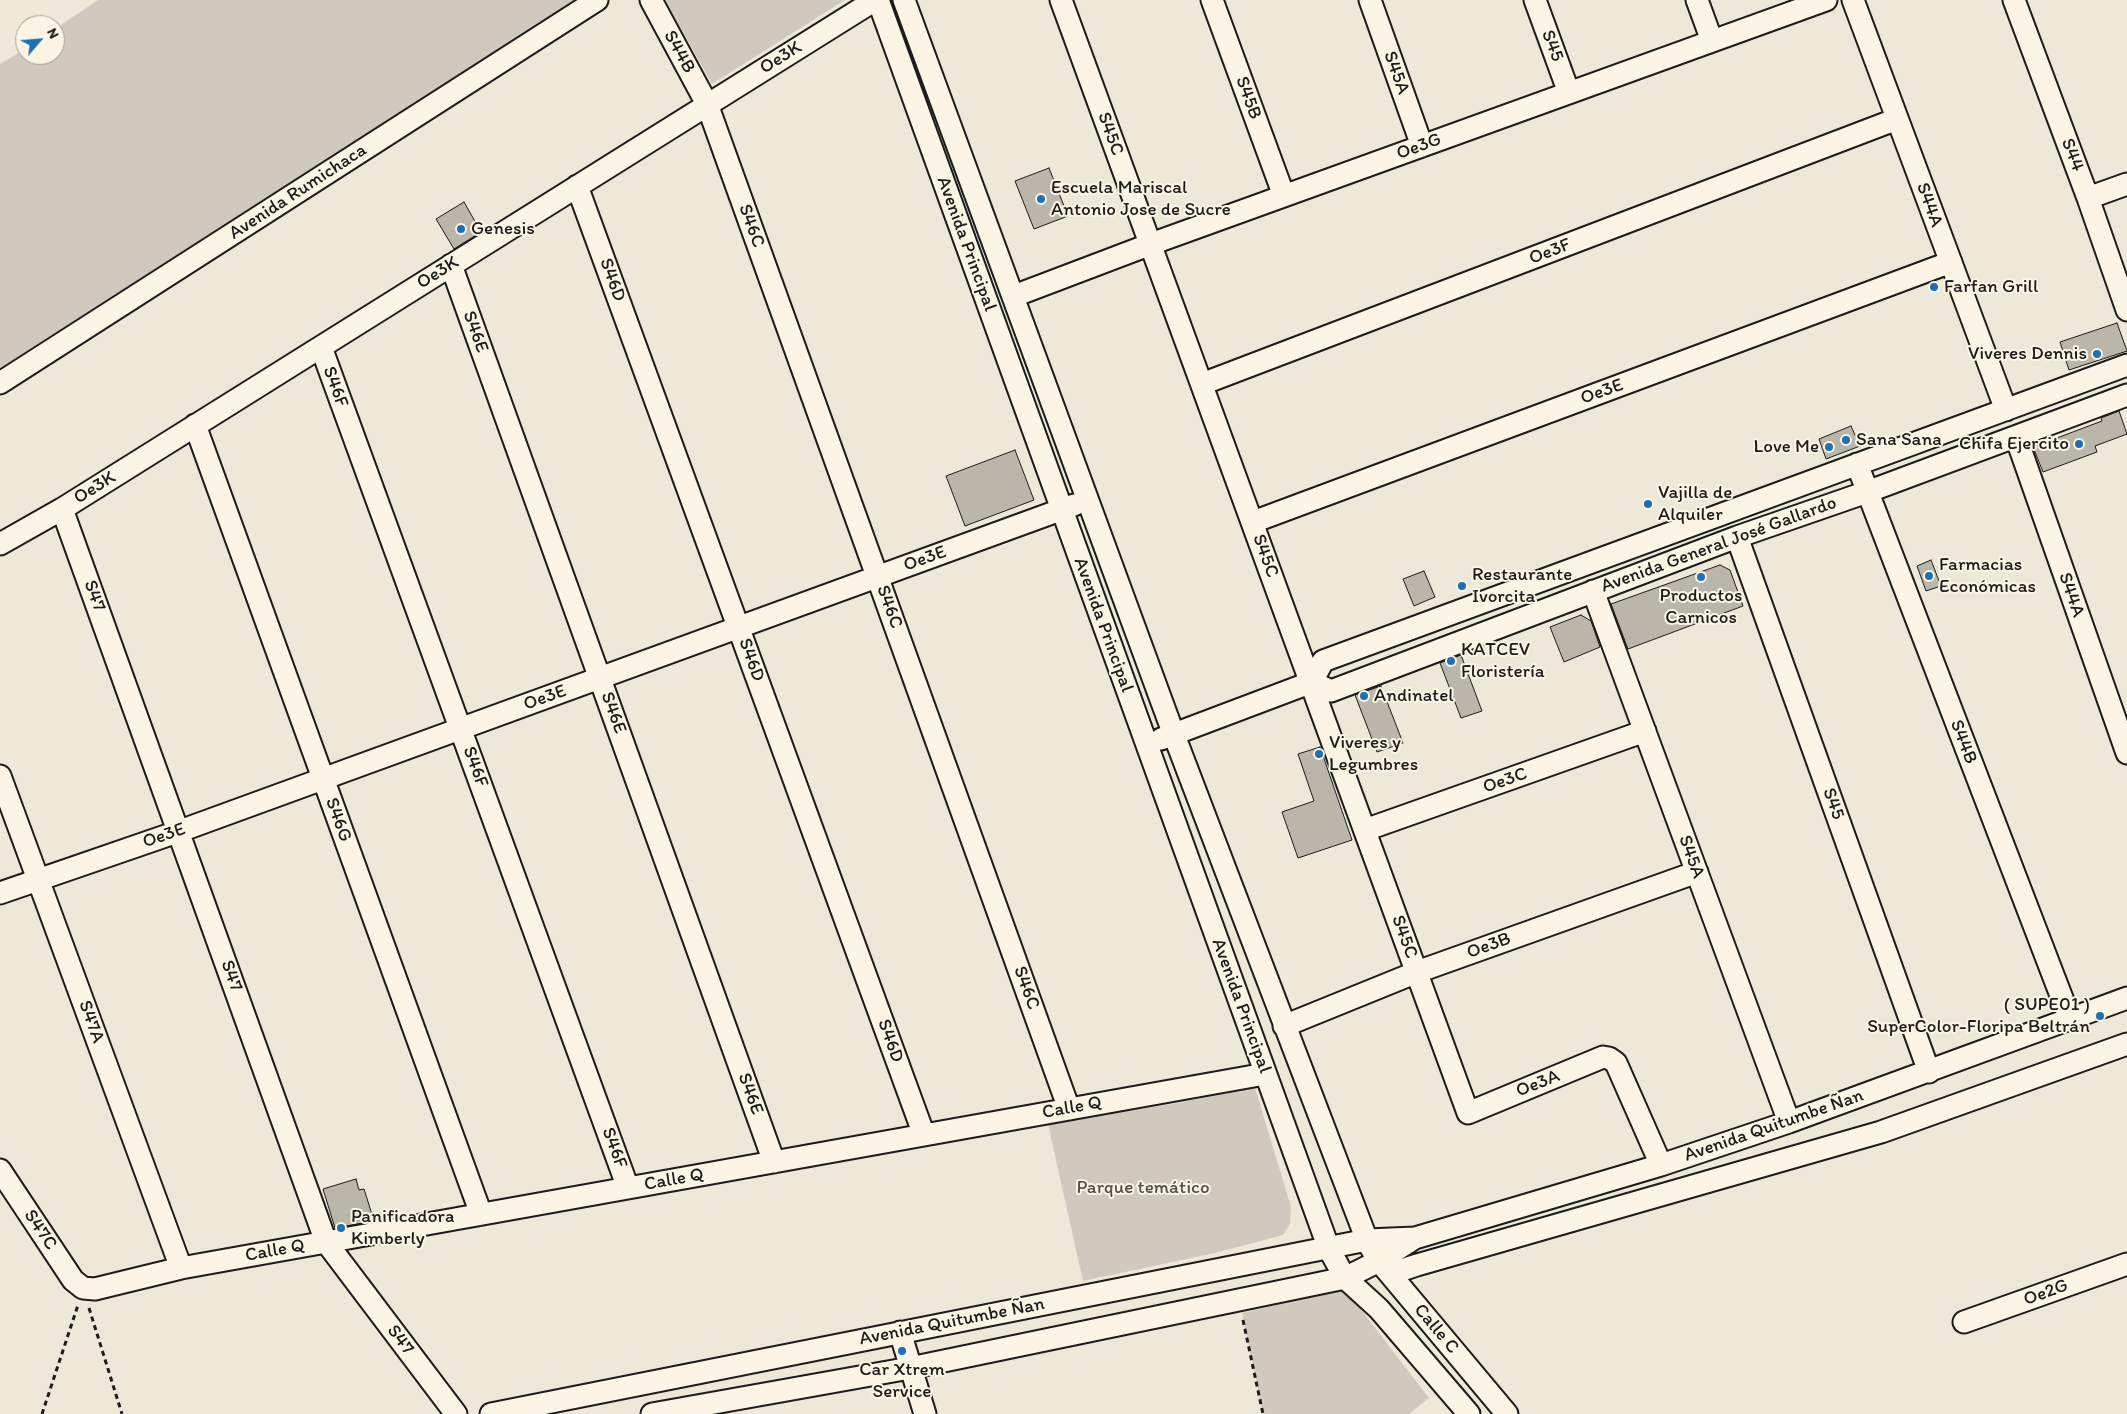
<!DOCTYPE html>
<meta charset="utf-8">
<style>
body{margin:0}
#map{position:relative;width:2127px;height:1414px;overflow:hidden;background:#eee8d9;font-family:Itim,sans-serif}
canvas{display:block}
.north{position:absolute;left:15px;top:15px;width:50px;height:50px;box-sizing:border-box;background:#fcf5e5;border:1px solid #a29e95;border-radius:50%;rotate:63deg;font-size:14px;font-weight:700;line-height:20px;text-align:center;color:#1c1c1c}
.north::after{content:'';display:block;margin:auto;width:18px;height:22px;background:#1f6fb2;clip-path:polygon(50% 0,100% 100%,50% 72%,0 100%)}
</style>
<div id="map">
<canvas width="2127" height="1414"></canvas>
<div class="north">N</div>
</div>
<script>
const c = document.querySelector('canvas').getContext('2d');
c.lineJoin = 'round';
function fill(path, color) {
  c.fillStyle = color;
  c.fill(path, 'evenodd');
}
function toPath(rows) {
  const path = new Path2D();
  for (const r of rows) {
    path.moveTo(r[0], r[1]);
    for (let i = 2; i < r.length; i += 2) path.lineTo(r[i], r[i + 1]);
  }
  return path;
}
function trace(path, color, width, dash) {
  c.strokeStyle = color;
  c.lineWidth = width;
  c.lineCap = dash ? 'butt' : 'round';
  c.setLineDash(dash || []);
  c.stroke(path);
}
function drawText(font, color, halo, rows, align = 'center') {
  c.font = font + ' Itim,sans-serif';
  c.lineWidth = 4;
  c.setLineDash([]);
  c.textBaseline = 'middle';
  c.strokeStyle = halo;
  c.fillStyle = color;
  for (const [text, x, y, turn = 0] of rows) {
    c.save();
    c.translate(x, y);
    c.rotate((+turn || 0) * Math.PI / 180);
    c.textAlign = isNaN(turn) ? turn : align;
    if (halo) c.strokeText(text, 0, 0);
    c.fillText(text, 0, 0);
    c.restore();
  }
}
fill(toPath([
 [98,0,578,0,0,368,0,64,25,49,25,55,55,55,55,29],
 [665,0,845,0,712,84],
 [1255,1088,1291,1207,1290,1224,1283,1235,1215,1253,1083,1281,1048,1124,1172,1104],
 [1345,1289,1429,1398,1409,1414,1263,1414,1242,1313]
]), '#cfcabd');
const building = toPath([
 [1049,168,1068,216,1034,229,1015,181,1049,168],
 [464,202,481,232,454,249,436,219,464,202],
 [2117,323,2127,351,2069,370,2060,342,2117,323],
 [2119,411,2127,434,2095,446,2097,452,2043,472,2033,447,2102,421,2101,418,2119,411],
 [1851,426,1860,446,1826,459,1819,439,1851,426],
 [1015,450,1034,500,965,526,946,476,1015,450],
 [1931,560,1941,586,1926,591,1917,566,1931,560],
 [1720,565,1730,570,1743,606,1628,649,1611,604,1720,565],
 [1424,571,1435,597,1414,606,1403,579,1424,571],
 [1581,615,1591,621,1600,647,1564,662,1550,627,1581,615],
 [1461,655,1482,711,1461,718,1440,663,1461,655],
 [1381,686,1403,743,1377,752,1355,695,1381,686],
 [1320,747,1352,840,1298,858,1282,812,1314,801,1298,754,1320,747],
 [356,1179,359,1190,364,1189,374,1221,335,1228,323,1189,356,1179]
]);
fill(building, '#bab6aa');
trace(building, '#1c1c1c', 1);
const minor = toPath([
 [651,0,707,104,1069,1109],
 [878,0,1329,1249,1345,1278,1379,1309,1469,1414],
 [904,0,1174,735,1368,1243,1379,1261,1507,1414],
 [1061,0,1468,1113,1603,1057,1609,1058,1616,1063,1661,1165],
 [1212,0,1284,196],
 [1370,0,1422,146],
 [1535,0,1569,93],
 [1697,0,1712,41],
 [1853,0,2006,410],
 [2014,0,2088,198,2127,310],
 [577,186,924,1135],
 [2088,198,2127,184],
 [451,265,774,1162],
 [1014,296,1151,244,1826,0],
 [321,347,628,1188],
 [0,383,597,0],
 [1202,384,1897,119],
 [195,425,481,1214],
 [2016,437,2127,753],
 [1857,464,2070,1019],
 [62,509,326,1242,456,1414],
 [1253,522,1951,262],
 [1737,537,1929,1072],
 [0,544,62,509,875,0],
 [1593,591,1789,1122],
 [1312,682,1331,691,1737,537,1867,492,2127,395],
 [1161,739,1312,682,1323,661,2127,365],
 [0,776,181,1268],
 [1365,830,1645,731],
 [0,893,180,831,1074,505],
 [1284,1026,1417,972,1697,872],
 [0,1170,73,1280,83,1288,95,1289,181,1268,1265,1074],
 [1390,1274,1417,1265,1881,1132,2127,1044],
 [1964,1322,2127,1264],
 [900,1332,925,1414],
 [491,1414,1367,1240,1415,1238],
 [652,1414,910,1368,1345,1278,1379,1261,1415,1238,1661,1165,1789,1122,2127,998]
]);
trace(minor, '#1c1c1c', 25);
trace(toPath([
 [89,1308,122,1414],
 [1243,1320,1263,1414],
 [42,1414,78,1305]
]), '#1c1c1c', 3, [5, 4]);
trace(minor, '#fcf5e5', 21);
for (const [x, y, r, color] of [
 [1041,199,5,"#1f6fb2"],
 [461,229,5,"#1f6fb2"],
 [1934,287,5,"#1f6fb2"],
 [2097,354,5,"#1f6fb2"],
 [1846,440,5,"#1f6fb2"],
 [2079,444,5,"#1f6fb2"],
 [1829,447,5,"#1f6fb2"],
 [1648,504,5,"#1f6fb2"],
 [1929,576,5,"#1f6fb2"],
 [1701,577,5,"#1f6fb2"],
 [1462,586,5,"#1f6fb2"],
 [1451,661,5,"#1f6fb2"],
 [1364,696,5,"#1f6fb2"],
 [1319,754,5,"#1f6fb2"],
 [2100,1016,5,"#1f6fb2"],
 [341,1228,5,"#1f6fb2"],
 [902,1351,5,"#1f6fb2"]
]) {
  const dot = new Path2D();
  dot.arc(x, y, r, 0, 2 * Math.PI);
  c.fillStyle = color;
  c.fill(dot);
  trace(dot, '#fcf5e5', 2);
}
drawText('19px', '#1c1c1c', '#fcf5e5', [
 ["S45",1552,46,69],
 ["S44B",679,52,61],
 ["Oe3K",781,58,-32],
 ["S45A",1396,73,70],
 ["S45B",1248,98,70],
 ["S45C",1110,134,70],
 ["Oe3G",1419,147,-20],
 ["S44",2072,155,69],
 ["Avenida Rumichaca",298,192,-33],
 ["S44A",1929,205,70],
 ["S46C",751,226,70],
 ["Avenida Principal",966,244,70],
 ["Oe3F",1550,252,-21],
 ["Oe3K",438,273,-32],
 ["S46D",612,280,70],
 ["S46E",475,332,70],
 ["S46F",335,387,70],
 ["Oe3E",1602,392,-20],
 ["Oe3K",95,488,-32],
 ["Avenida General José Gallardo",1719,545,-20],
 ["S45C",1265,556,70],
 ["Oe3E",925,559,-20],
 ["S44A",2071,595,71],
 ["S47",94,596,70],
 ["S46C",889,607,70],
 ["Avenida Principal",1103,625,70],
 ["S46D",751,660,70],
 ["Oe3E",545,698,-20],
 ["S46E",613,713,70],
 ["S44B",1963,742,69],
 ["S46F",475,767,70],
 ["Oe3C",1505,781,-19],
 ["S45",1833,804,70],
 ["S46G",338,820,70],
 ["Oe3E",164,836,-19],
 ["S45A",1691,857,70],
 ["S45C",1404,937,70],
 ["Oe3B",1489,946,-20],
 ["S47",231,976,70],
 ["S46C",1026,988,70],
 ["Avenida Principal",1241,1006,70],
 ["S47A",91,1022,70],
 ["S46D",890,1041,70],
 ["Oe3A",1538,1084,-22],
 ["S46E",750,1094,70],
 ["Calle Q",1072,1108,-10],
 ["Avenida Quitumbe Ñan",1774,1126,-19],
 ["S46F",614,1148,70],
 ["Calle Q",674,1180,-10],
 ["S47C",40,1230,56],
 ["Calle Q",275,1251,-10],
 ["Oe2G",2046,1293,-20],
 ["Avenida Quitumbe Ñan",952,1322,-11],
 ["Calle C",1436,1329,50],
 ["S47",400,1340,53]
]);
drawText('19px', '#1c1c1c', '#fcf5e5', [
 ["Escuela Mariscal",1051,188],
 ["Antonio Jose de Sucre",1051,210],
 ["Genesis",471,229],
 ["Farfan Grill",1944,287],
 ["Viveres Dennis",2087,354,"right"],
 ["Sana Sana",1856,440],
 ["Chifa Ejercito",2069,444,"right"],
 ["Love Me",1819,447,"right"],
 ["Vajilla de",1658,493],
 ["Alquiler",1658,515],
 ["Farmacias",1939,565],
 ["Económicas",1939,587],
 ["Restaurante",1472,575],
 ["Ivorcita",1472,597],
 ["Productos",1701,596,"center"],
 ["Carnicos",1701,618,"center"],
 ["KATCEV",1461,650],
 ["Floristería",1461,672],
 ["Andinatel",1374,696],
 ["Viveres y",1329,743],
 ["Legumbres",1329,765],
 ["( SUPE01 )",2090,1005,"right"],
 ["SuperColor-Floripa Beltrán",2090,1027,"right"],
 ["Panificadora",351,1217],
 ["Kimberly",351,1239],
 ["Car Xtrem",902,1370,"center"],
 ["Service",902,1392,"center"]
], 'left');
drawText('19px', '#52504c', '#fcf5e5', [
 ["Parque temático",1143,1188]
]);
</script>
